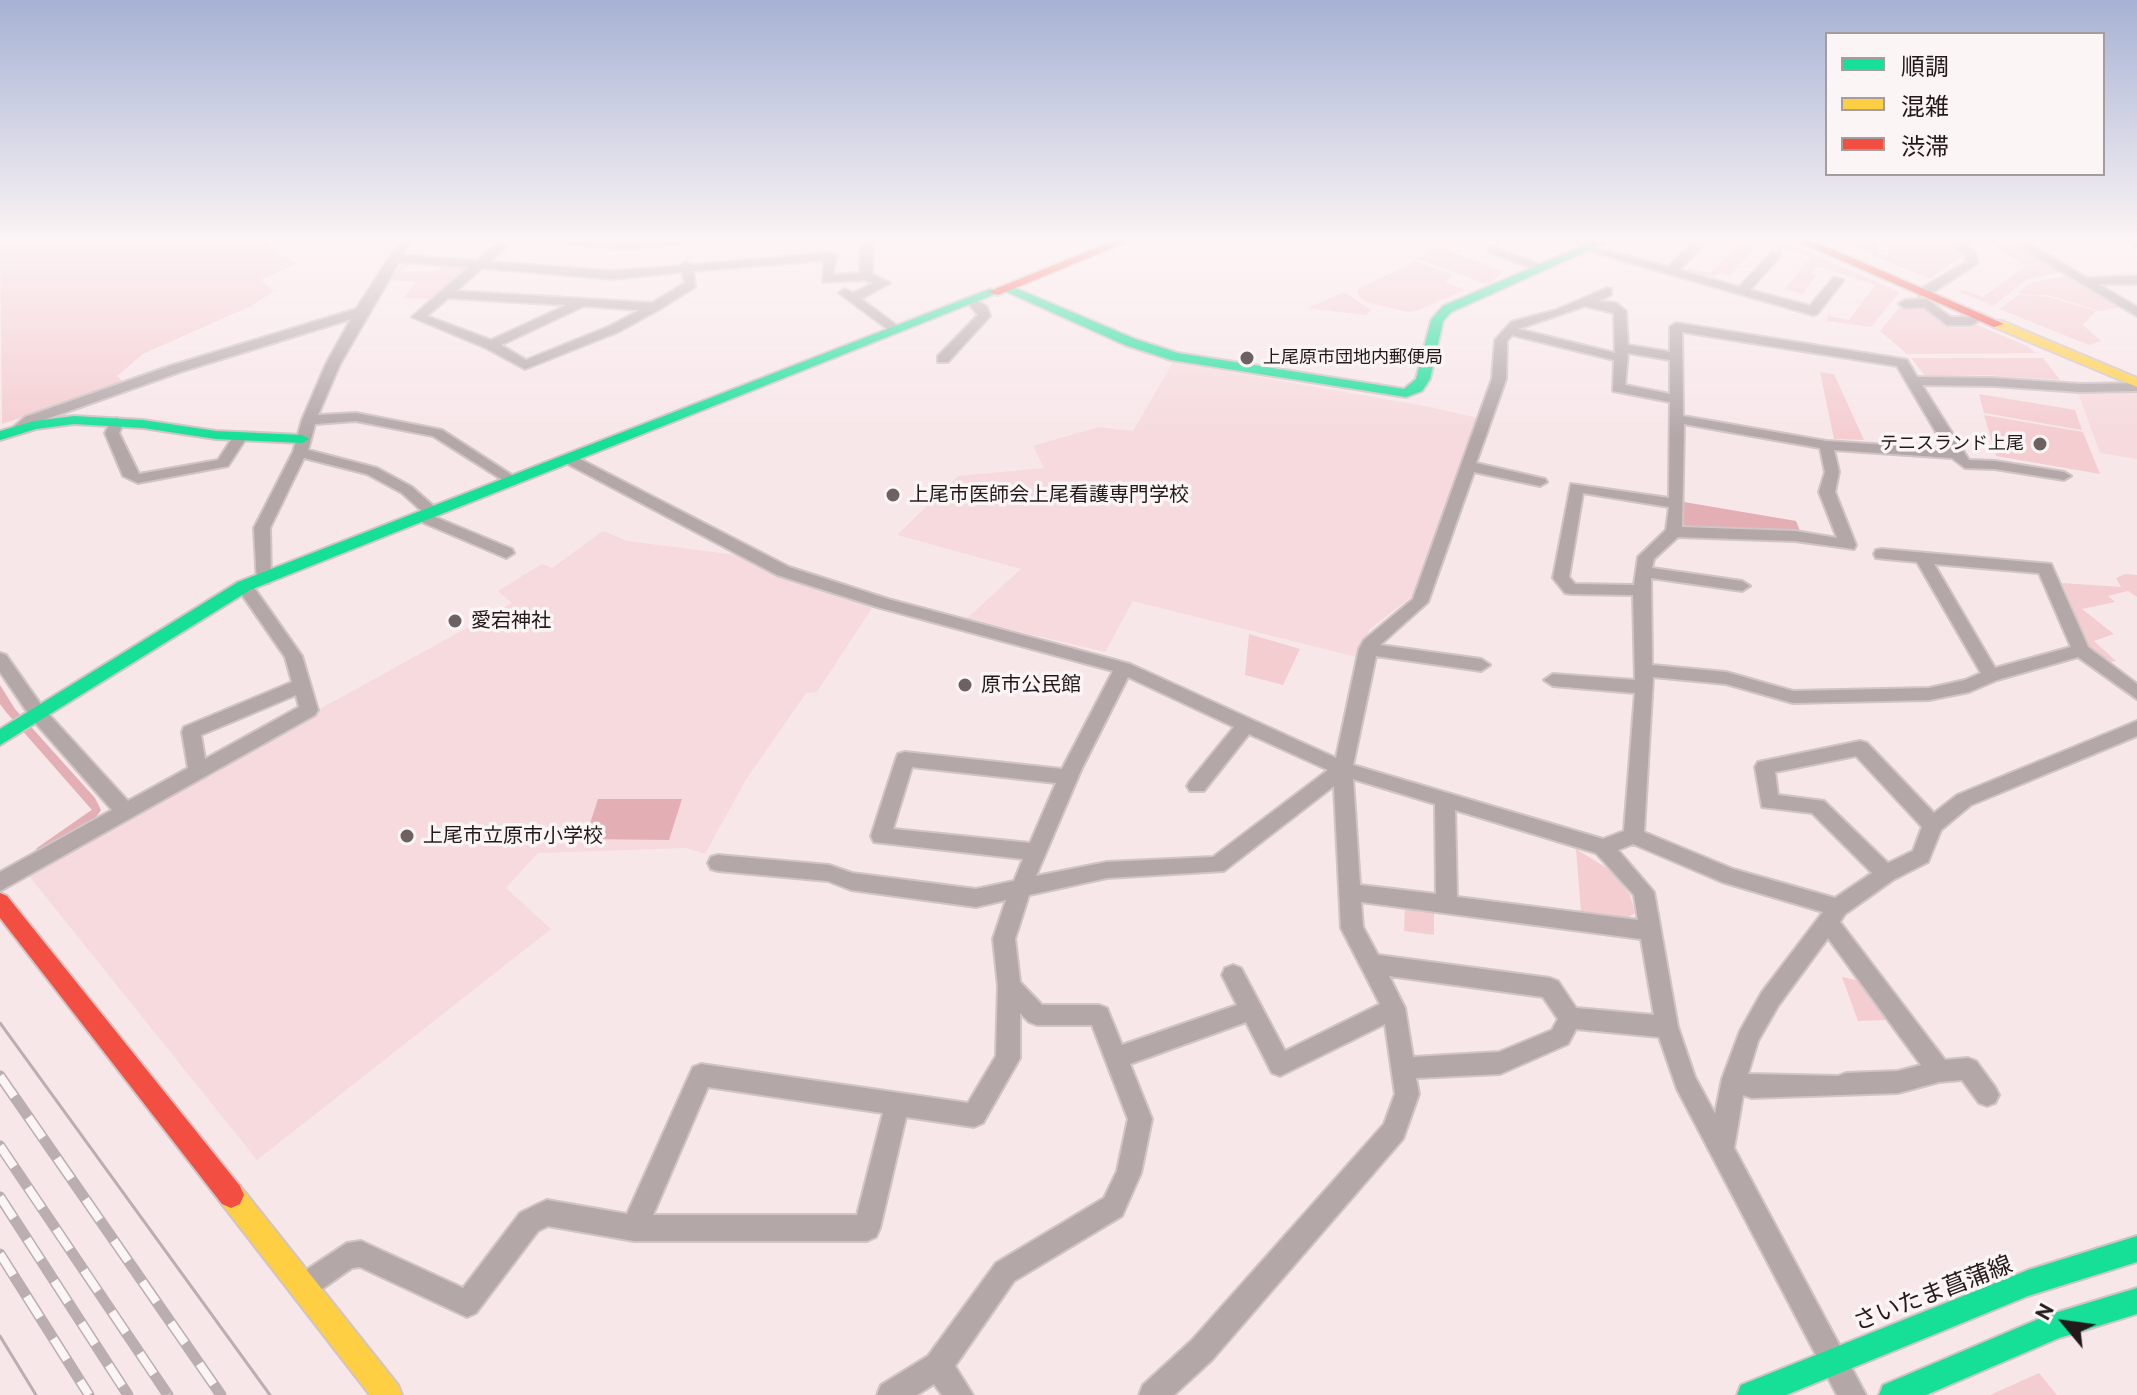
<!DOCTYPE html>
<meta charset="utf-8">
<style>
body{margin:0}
#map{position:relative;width:2137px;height:1395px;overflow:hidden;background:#f8e7e9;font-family:"PT Sans","Noto Sans JP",sans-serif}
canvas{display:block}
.legend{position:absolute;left:1825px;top:32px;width:280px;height:144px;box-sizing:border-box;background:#fbf5f5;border:2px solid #a59d9d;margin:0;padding:10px 14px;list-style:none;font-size:24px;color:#23191a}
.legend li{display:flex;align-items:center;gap:16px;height:40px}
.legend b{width:40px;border:2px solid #a59d9d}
.north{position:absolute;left:2025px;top:1283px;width:80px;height:80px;-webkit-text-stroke:6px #fbf5f5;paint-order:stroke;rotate:299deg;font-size:22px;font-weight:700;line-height:32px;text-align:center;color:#23191a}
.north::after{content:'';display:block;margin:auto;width:28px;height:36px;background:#23191a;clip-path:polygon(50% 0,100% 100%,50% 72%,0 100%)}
</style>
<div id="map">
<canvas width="2137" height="1395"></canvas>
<ul class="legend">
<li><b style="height:10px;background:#16e098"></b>順調</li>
<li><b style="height:10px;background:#ffcf43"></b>混雑</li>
<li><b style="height:10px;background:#f24e42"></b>渋滞</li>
</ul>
<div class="north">N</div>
</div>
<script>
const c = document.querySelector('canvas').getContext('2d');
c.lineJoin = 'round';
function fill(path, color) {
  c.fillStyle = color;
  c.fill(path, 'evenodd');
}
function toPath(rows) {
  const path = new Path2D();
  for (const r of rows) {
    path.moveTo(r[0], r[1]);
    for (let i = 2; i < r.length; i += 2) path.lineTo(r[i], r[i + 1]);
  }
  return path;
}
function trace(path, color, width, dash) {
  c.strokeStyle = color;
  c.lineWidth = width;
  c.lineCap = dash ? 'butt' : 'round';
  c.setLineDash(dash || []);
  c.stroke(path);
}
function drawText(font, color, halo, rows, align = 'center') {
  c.font = font + ' "PT Sans","Noto Sans JP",sans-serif';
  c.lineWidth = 7;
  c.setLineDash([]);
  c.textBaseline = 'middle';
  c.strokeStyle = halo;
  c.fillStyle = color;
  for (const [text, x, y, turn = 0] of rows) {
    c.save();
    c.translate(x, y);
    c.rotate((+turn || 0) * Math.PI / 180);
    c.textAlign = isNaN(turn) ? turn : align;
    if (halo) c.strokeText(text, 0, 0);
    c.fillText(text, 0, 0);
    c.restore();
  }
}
fill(toPath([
 [1173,362,1425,406,1478,418,1415,594,1370,629,1356,657,1133,601,1105,652,966,619,1021,569,897,535,958,476,1044,468,1033,446,1098,427,1133,431],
 [2137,392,2137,459,2100,453,2078,393],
 [603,531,627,541,737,555,761,568,872,608,817,692,806,693,745,781,705,854,687,848,538,853,506,888,551,929,257,1160,29,876,119,825,151,802,512,603,498,591,542,564,552,568]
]), '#f6dadd');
fill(toPath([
 [0,241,263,241,277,254,298,263,261,280,274,291,251,306,143,354,117,376,125,383,2,424],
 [1742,241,1754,241,1750,246,1754,249,1730,276,1718,273,1713,277,1688,271,1688,268,1710,273],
 [1757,241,1783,241,1900,292,1871,327,1827,321,1828,316,1849,320,1875,285,1816,266,1811,274,1816,276,1803,294,1785,289,1811,257],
 [1839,241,1878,241,1879,254,1888,256,1891,241,1940,241,1963,256,1930,279],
 [1988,241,2012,241,2061,272,2026,280,1993,306,1959,292,1962,290,1983,297,2025,266],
 [1439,248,1501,270,1502,273,1490,283,1483,283,1418,259],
 [1415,261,1453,275,1444,282,1465,290,1418,310,1408,312,1366,302,1359,296,1357,290],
 [403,262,411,263,402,272,437,271,444,265,470,268,436,299,403,298,417,282,390,280],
 [2069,275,2122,307,2100,311,2048,295,2026,296,2018,292,2031,283],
 [1344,292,1371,310,1366,315,1308,308],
 [2018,295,2049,297,2096,311,2083,325,2101,341,2089,345,1999,309],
 [1909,296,2027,346,2036,353,1907,354,1880,331],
 [1911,358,2043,358,2060,380,1984,375,1925,376],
 [1820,372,1834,374,1864,440,1834,439],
 [1979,394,2075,410,2082,430,1984,413],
 [1984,415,2083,432,2100,474,1996,456],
 [2125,574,2137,575,2137,597,2128,591,2108,596,2115,602,2082,609,2114,634,2094,641,2116,661,2108,662,2087,645,2062,583,2121,587,2116,578],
 [1249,634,1300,649,1283,685,1245,675],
 [1576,849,1613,872,1630,895,1635,913,1628,918,1581,912],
 [1405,906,1434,910,1434,935,1404,931],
 [1842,977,1861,981,1887,1020,1858,1021],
 [2039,1373,2057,1395,1990,1395]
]), '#f4cdd1');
fill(toPath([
 [1684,502,1796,521,1800,531,1690,529,1684,525],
 [0,685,15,709,95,798,101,810,92,823,38,852,84,824,92,810,6,712,0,704],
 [598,799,682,799,669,840,585,839]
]), '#e4aeb5');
trace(toPath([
 [40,850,96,811]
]), '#e4aeb5', 7);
const street = toPath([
 [400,241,411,241,403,255,477,261,500,241,512,241,490,262,612,271,680,266,686,262,691,265,830,253,836,256,833,275,860,273,861,241,873,241,872,274,890,283,861,299,903,330,893,333,839,293,845,289,853,293,874,283,865,280,823,282,824,260,693,271,695,287,658,310,618,332,525,369,486,348,412,317,469,267,399,262,340,364,318,415,356,413,442,430,521,481,514,485,509,484,433,436,356,421,315,424,308,450,377,468,412,487,438,510,441,513,435,517,512,549,514,553,506,558,417,520,414,517,417,514,424,513,402,493,367,474,304,458,270,528,271,579,269,583,257,583,254,528,293,452,302,420,326,364,351,319,180,372,35,423,22,433,17,434,10,430,25,417,170,366,356,309,400,241],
 [482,268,612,279,682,272,685,283,652,303,456,291,482,268],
 [448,298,567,305,491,340,427,316,448,298],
 [584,306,640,310,610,326,526,360,501,345,584,306],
 [566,241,625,243,686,241,681,244,625,249,571,244,566,241],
 [1569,241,1583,241,1584,242,1578,245,1569,241],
 [1695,241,1707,241,1679,270,1739,287,1772,252,1780,252,1780,256,1750,290,1810,306,1834,277,1844,280,1817,314,1813,315,1583,249,1589,246,1668,267,1695,241],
 [1946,241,1959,241,1975,252,1978,263,1927,296,1919,296,1919,290,1966,262,1965,255,1946,241],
 [2010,241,2024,241,2087,278,2137,276,2137,284,2098,284,2137,307,2137,316,2010,241],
 [2130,241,2137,241,2137,247,2133,246,2130,241],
 [1488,248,1496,248,1548,268,1538,270,1488,252,1488,248],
 [1607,288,1611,289,1611,295,1598,301,1616,303,1626,311,1628,345,1670,352,1670,327,1676,323,1902,359,1907,360,1917,377,1994,378,2080,384,2137,383,2137,391,2080,392,1994,386,1922,385,1969,460,1995,461,2064,472,2071,476,2064,480,1995,469,1965,468,1952,458,1834,450,1839,472,1835,492,1856,545,1854,549,1795,541,1678,537,1654,559,1652,568,1742,581,1750,586,1742,591,1651,578,1652,665,1726,672,1793,691,1929,688,1965,680,1981,673,1917,562,1876,558,1874,554,1876,550,1882,549,2051,564,2088,647,2137,684,2137,699,2078,657,1997,680,1969,692,1929,700,1793,703,1726,684,1653,677,1644,832,1733,869,1835,898,1872,873,1812,813,1762,807,1755,767,1758,762,1860,741,1867,743,1934,813,1957,795,2137,721,2137,736,1971,805,1941,830,1928,862,1893,880,1845,914,1840,922,1945,1060,1968,1058,1976,1061,1995,1087,1999,1095,1995,1103,1987,1106,1979,1103,1962,1080,1939,1082,1898,1093,1752,1098,1743,1095,1734,1148,1866,1395,1837,1395,1677,1089,1659,1037,1576,1029,1568,1044,1500,1074,1416,1078,1419,1094,1403,1139,1212,1360,1174,1395,1139,1395,1143,1385,1192,1340,1384,1124,1395,1094,1385,1024,1280,1076,1272,1073,1246,1022,1130,1064,1152,1119,1141,1173,1122,1216,1014,1281,955,1366,973,1395,942,1395,934,1384,917,1395,877,1395,881,1385,928,1356,996,1263,1104,1198,1117,1171,1128,1119,1092,1025,1037,1025,1029,1022,1020,1013,1020,1058,983,1123,974,1127,906,1117,880,1228,876,1237,867,1241,634,1241,548,1226,538,1231,476,1313,467,1317,360,1267,352,1268,312,1296,303,1300,294,1296,290,1287,294,1278,347,1243,361,1241,463,1288,520,1213,538,1204,547,1200,627,1214,693,1067,701,1064,968,1103,996,1056,998,986,993,939,1006,900,976,907,851,890,828,881,718,871,711,869,708,863,711,857,718,855,829,865,852,873,976,889,1014,881,1023,859,874,842,871,836,896,759,898,754,905,752,1062,769,1113,671,877,607,777,575,564,462,564,456,574,456,789,567,888,599,1130,664,1336,758,1359,649,1364,640,1413,599,1492,379,1495,340,1511,322,1556,310,1607,288],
 [1585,306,1614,313,1615,353,1518,329,1585,306],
 [1682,332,1897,366,1946,449,1826,441,1683,416,1682,332],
 [1512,335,1614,360,1613,391,1670,402,1669,498,1571,484,1553,578,1565,593,1571,594,1633,595,1635,680,1553,674,1544,680,1553,686,1635,693,1624,831,1603,839,1353,765,1376,656,1481,671,1490,665,1481,659,1380,645,1428,602,1474,472,1540,486,1547,482,1545,479,1476,463,1506,379,1507,341,1512,335],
 [1628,353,1670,360,1670,394,1625,385,1628,353],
 [1684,424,1820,448,1825,472,1819,492,1837,538,1795,531,1682,527,1684,424],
 [1583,493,1669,507,1666,530,1638,557,1634,585,1575,584,1569,577,1583,493],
 [1934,564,2039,573,2071,647,1995,668,1934,564],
 [1128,677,1234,727,1190,781,1187,786,1190,791,1204,791,1249,734,1328,770,1213,857,1107,862,1036,876,1082,768,1128,677],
 [1856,756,1922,827,1913,851,1888,863,1824,801,1778,795,1775,772,1856,756],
 [912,767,1056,783,1030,843,893,829,912,767],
 [1353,779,1435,804,1436,894,1360,885,1353,779],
 [1334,786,1341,928,1380,1004,1285,1051,1241,968,1233,965,1225,968,1222,975,1237,1005,1122,1045,1107,1008,1099,1005,1042,1005,1020,982,1015,939,1029,895,1107,878,1224,871,1334,786],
 [1455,810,1596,853,1634,895,1638,920,1457,897,1455,810],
 [1633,844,1722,882,1823,912,1762,992,1740,1031,1722,1079,1715,1114,1695,1077,1678,1027,1654,892,1618,850,1633,844],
 [1361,902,1641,939,1654,1015,1576,1008,1558,981,1550,978,1378,955,1363,927,1361,902],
 [1828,938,1921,1065,1898,1071,1846,1073,1838,1076,1748,1074,1758,1041,1778,1006,1828,938],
 [1389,976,1543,997,1558,1019,1552,1030,1499,1052,1413,1057,1405,1008,1389,976],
 [708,1087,883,1113,857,1215,653,1215,708,1087],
 [972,297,987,307,990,316,948,362,938,362,938,356,978,315,966,301,972,297],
 [1927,299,1950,317,1969,317,1980,313,1986,317,1971,325,1947,325,1924,307,1905,308,1899,304,1905,300,1927,299],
 [117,418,124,422,119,433,139,474,218,460,235,434,245,434,247,437,228,466,138,483,123,476,105,433,112,419,117,418],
 [244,581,250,582,302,656,318,710,315,715,0,891,0,872,112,810,32,719,0,672,0,653,6,655,44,709,128,801,188,768,182,732,184,727,292,682,285,657,236,586,244,581],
 [296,695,299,707,205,759,201,735,296,695]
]);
const fast = toPath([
 [1594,241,1609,241,1451,312,1443,321,1430,379,1422,391,1406,397,1171,360,1125,345,998,288,1008,285,1135,339,1178,353,1404,389,1416,379,1431,320,1443,306,1594,241],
 [990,289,1000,292,250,590,0,745,0,729,238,582,990,289],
 [74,416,143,420,216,431,302,435,309,439,302,443,216,439,143,428,74,424,36,429,0,440,0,431,34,421,74,416],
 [2137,1236,2137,1262,2028,1296,1786,1395,1737,1395,1741,1385,2028,1270,2137,1236],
 [2137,1288,2137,1314,2059,1338,1926,1395,1879,1395,1883,1385,2048,1315,2137,1288]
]);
const slow = toPath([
 [1994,321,2002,321,2137,378,2137,387,1994,327,1994,321],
 [231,1182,240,1186,398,1385,402,1395,370,1395,222,1204,218,1195,222,1186,231,1182]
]);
const jam = toPath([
 [1113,241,1129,241,998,295,988,292,1113,241],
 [1797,241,1813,241,2004,324,1994,327,1797,241],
 [0,893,7,896,240,1186,244,1195,240,1204,231,1208,222,1204,0,918,0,893]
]);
trace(street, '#d0c4c5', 4);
trace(fast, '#d0c4c5', 4);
trace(slow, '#d0c4c5', 4);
trace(jam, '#d0c4c5', 4);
fill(street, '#b3a7a8');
fill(fast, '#16e098');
fill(slow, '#ffcf43');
fill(jam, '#f24e42');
trace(toPath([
 [0,1023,270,1395],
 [0,1336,36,1395]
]), '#bbaeb0', 3);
const rail = toPath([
 [0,1076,221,1395],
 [0,1146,168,1395],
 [0,1197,128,1395],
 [0,1254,89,1395]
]);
trace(rail, '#bbaeb0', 11);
trace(rail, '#fbf5f5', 8, [25]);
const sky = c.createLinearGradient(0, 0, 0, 437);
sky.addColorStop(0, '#a6b2d4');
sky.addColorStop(0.55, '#fcf4f5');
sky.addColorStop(1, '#fcf4f500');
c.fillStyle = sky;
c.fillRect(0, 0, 2137, 437);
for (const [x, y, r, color] of [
 [1247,358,8,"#6e6162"],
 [2040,444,8,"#6e6162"],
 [893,495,8,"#6e6162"],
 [455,621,8,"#6e6162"],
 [965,685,8,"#6e6162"],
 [407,836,8,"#6e6162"]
]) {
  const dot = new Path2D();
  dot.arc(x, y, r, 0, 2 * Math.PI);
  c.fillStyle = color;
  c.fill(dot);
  trace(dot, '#fbf5f5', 3);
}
drawText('18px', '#23191a', '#fbf5f5', [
 ["上尾原市団地内郵便局",1263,358],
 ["テニスランド上尾",2024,444,"right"]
], 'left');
drawText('20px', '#23191a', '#fbf5f5', [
 ["上尾市医師会上尾看護専門学校",909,495],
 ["愛宕神社",471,621],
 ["原市公民館",981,685],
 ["上尾市立原市小学校",423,836]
], 'left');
drawText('24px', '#23191a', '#fbf5f5', [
 ["さいたま菖蒲線",1933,1294,-21]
]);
</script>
